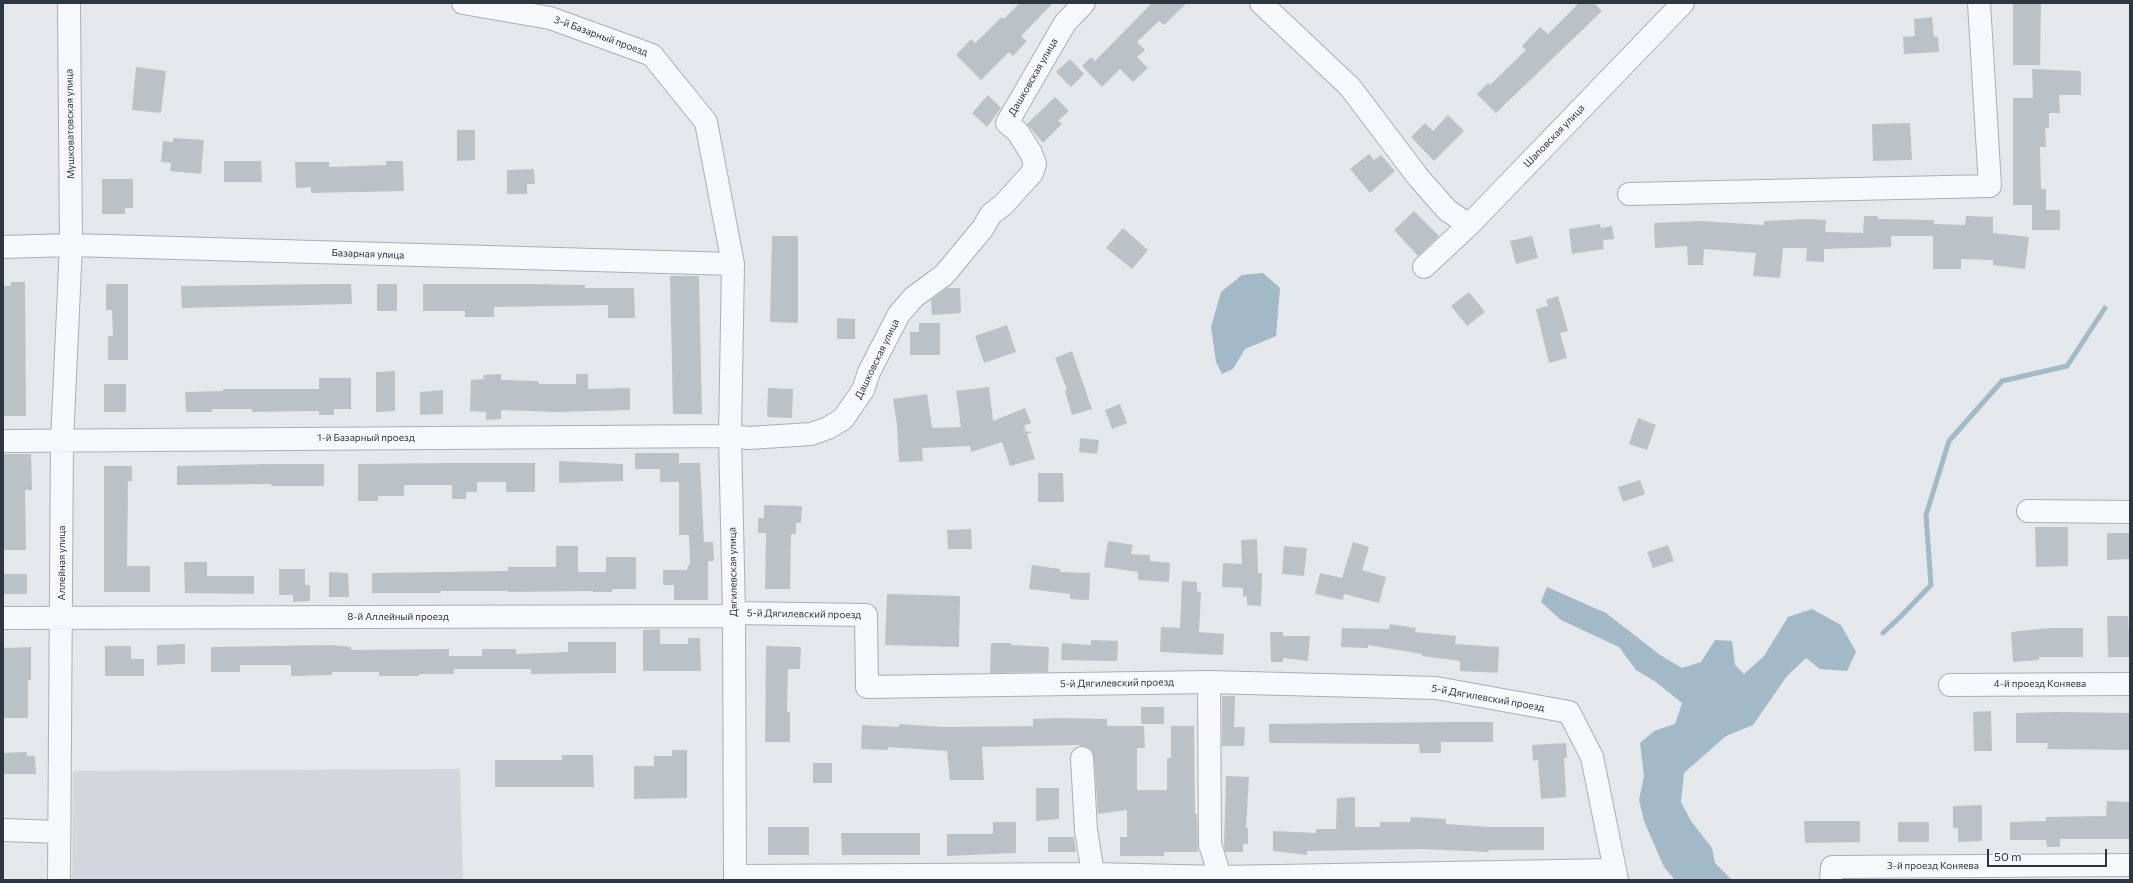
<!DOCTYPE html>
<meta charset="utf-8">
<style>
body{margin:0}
#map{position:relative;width:2133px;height:883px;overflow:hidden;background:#e4e8eb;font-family:Commissioner,sans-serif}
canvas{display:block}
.frame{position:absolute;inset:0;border:4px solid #2c3742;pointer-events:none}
.scale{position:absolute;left:1987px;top:849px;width:120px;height:18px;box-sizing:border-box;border:2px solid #2c3742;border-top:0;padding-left:5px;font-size:12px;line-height:14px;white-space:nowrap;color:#2c3742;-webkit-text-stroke:3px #f4f6f8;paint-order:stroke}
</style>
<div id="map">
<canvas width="2133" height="883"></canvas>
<div class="frame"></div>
<div class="scale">50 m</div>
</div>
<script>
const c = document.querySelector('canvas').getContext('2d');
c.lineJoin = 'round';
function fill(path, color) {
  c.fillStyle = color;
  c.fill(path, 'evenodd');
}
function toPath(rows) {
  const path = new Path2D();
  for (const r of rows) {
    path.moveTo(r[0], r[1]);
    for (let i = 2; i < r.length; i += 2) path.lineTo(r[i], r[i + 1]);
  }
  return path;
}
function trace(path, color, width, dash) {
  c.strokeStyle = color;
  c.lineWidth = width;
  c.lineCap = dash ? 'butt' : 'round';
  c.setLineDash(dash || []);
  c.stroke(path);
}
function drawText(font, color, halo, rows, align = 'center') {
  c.font = font + ' Commissioner,sans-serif';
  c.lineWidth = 3;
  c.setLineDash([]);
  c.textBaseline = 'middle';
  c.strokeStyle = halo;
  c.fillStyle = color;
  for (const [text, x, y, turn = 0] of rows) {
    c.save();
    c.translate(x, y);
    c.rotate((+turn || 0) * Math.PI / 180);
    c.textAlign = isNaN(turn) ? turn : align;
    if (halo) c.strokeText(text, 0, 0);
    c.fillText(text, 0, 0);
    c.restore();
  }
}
fill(toPath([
 [460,769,463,880,72,880,73,771]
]), '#d2d7dd');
fill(toPath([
 [1263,273,1280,288,1276,336,1245,349,1233,369,1222,374,1216,362,1211,327,1221,292,1242,275],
 [1547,587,1606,613,1660,655,1682,668,1701,662,1715,640,1732,641,1735,665,1744,674,1764,656,1788,617,1812,609,1841,625,1856,652,1847,671,1820,669,1806,658,1787,676,1753,725,1726,736,1684,773,1681,802,1691,821,1712,848,1715,863,1732,880,1675,880,1664,867,1644,821,1639,800,1644,776,1640,743,1654,731,1675,724,1682,703,1656,682,1636,670,1619,647,1561,620,1541,602]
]), '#a2b9c8');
trace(toPath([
 [1883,633,1900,617,1931,585,1926,515,1949,441,2002,381,2067,366,2105,308]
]), '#a2b9c8', 5);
fill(toPath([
 [1020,3,1053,3,1021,36,1027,41,1013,56,1009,52,981,80,956,55,971,39,975,43,1002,17,1004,19],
 [1152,3,1187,3,1164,25,1159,21,1137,42,1145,50,1137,57,1148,68,1133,82,1120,69,1102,87,1082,66,1091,57,1095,61],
 [1579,3,1594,3,1602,11,1496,113,1477,94,1488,83,1490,85,1526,50,1522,46,1540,27,1548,34],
 [2013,3,2041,3,2040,65,2013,65],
 [1932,17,1934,37,1938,37,1939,52,1904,54,1903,37,1915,36,1914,19],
 [1070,59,1084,74,1071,87,1056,72],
 [136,67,166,71,161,113,132,110],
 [2032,69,2081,71,2081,95,2059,95,2060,113,2049,113,2049,128,2045,128,2046,147,2040,147,2041,189,2046,189,2046,210,2060,210,2060,230,2032,230,2032,205,2013,205,2013,98,2033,98],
 [988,95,1001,108,987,127,972,113],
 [1055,97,1069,111,1058,121,1062,124,1043,143,1027,124],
 [1448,115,1464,131,1434,161,1411,137,1425,123,1433,131],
 [1910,123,1912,160,1873,161,1872,124],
 [457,130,475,130,475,160,457,161],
 [173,138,204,140,201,174,170,171,171,163,161,162,163,141,173,142],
 [1369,154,1374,160,1381,155,1395,171,1370,193,1350,169],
 [224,161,261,161,262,182,224,182],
 [386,161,403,161,404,191,311,193,311,187,296,188,295,162,329,162,329,167,386,165],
 [534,169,535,184,527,184,527,194,507,194,507,170],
 [102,179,133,179,133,208,125,208,125,214,102,214],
 [1414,211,1439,236,1418,256,1394,230],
 [1864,216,1878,216,1878,219,1934,220,1934,224,1965,225,1966,216,1993,217,1993,233,2029,237,2025,269,1993,265,1993,260,1961,259,1961,269,1933,269,1933,236,1891,236,1891,247,1824,249,1824,262,1806,261,1807,248,1783,248,1780,278,1753,276,1756,253,1704,249,1703,265,1688,265,1687,246,1655,248,1654,223,1700,221,1764,225,1764,221,1808,219,1826,220,1825,232,1863,233],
 [1600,224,1601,228,1612,226,1614,239,1603,240,1604,249,1572,254,1569,229],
 [1123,228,1148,250,1132,269,1106,248],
 [772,236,798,236,798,323,770,322],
 [1532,236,1538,258,1516,264,1510,241],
 [670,276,699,276,702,414,673,414],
 [11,282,25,282,26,416,3,416,3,286,11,286],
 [106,284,128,284,128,360,108,360,108,336,113,336,112,310,106,310],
 [321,284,351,284,352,304,182,308,181,286],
 [377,284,397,284,397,311,377,311],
 [423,284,535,284,585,285,585,288,634,288,635,318,608,318,608,305,494,307,494,317,465,317,465,311,423,311],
 [947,288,960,288,961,313,932,315,931,300],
 [1469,292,1485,312,1467,326,1451,306],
 [1558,296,1568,331,1560,333,1567,358,1549,363,1536,309,1548,306,1546,300],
 [837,318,855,319,855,339,837,339],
 [919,323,940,323,940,355,910,355,910,332,919,332],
 [1007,325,1016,352,984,363,975,336],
 [1072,351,1092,409,1072,415,1065,391,1067,390,1055,358],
 [395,371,395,411,376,412,376,372],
 [501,374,501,380,538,381,539,384,576,384,576,374,588,374,588,389,630,388,630,410,555,412,501,410,501,419,486,420,486,412,470,411,471,380,484,379,483,375],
 [319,378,351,378,351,409,334,409,334,415,319,415,319,411,252,412,252,409,212,409,212,412,186,412,185,392,223,391,223,389,319,389],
 [104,384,126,384,126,412,104,412],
 [989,387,993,421,1025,408,1031,423,1024,426,1026,430,1022,431,1033,432,1027,434,1035,459,1010,466,1002,442,971,452,970,446,922,448,923,461,899,462,897,425,893,399,927,394,932,428,961,427,956,391],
 [768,388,793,389,792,418,767,417],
 [443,390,443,414,420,415,420,392],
 [1120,404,1127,423,1112,429,1105,410],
 [1638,418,1656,425,1647,450,1629,444],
 [1080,438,1099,440,1097,454,1079,452],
 [635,453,679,453,679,463,700,463,704,542,713,542,714,561,708,561,708,600,674,600,674,585,663,585,663,570,687,570,688,565,690,565,689,535,679,535,679,482,660,482,660,469,635,469],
 [4,454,31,454,32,490,25,490,26,550,3,550],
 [559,461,623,464,623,481,559,483],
 [452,463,535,463,535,492,506,492,506,482,477,482,477,492,466,492,466,499,452,499,452,485,404,485,404,496,378,496,378,501,358,501,358,464],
 [271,464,324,464,324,486,271,486,271,484,177,485,177,466],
 [104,466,132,466,132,481,128,481,127,566,150,566,150,592,104,592],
 [1038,473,1063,473,1064,502,1038,502],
 [1640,480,1645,494,1623,502,1618,487],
 [764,505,802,506,801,523,796,523,796,534,791,534,790,589,765,589,766,533,758,533,758,518,764,518],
 [2035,527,2068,527,2068,566,2036,567],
 [971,529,972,549,948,549,947,530],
 [2107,533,2130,533,2130,559,2107,560],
 [1257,539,1258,573,1262,573,1261,606,1247,605,1247,597,1243,596,1243,588,1222,587,1223,563,1242,564,1241,540],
 [1108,541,1133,545,1131,554,1150,555,1150,561,1170,563,1169,582,1138,580,1138,572,1104,567],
 [1353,542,1369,547,1362,570,1386,577,1379,603,1344,594,1343,600,1315,594,1320,573,1342,578],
 [1668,545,1674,561,1653,568,1647,552],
 [556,546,578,546,578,572,606,572,606,557,636,557,636,589,612,589,612,592,593,592,593,591,508,592,508,591,441,591,441,593,372,593,372,573,508,571,508,567,556,567],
 [1284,546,1307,548,1304,576,1282,574],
 [184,562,207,562,207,576,254,576,254,594,185,593],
 [1032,565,1060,569,1060,572,1090,573,1089,600,1070,599,1070,594,1029,589],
 [279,569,305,569,305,585,310,585,310,601,293,602,293,595,279,595],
 [329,572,348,573,349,597,329,597],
 [3,574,27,574,27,594,3,594],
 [1182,581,1197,582,1197,591,1201,592,1199,632,1224,634,1223,655,1160,652,1161,627,1180,628],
 [887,594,960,596,959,647,885,645],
 [2107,616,2128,616,2130,657,2108,657],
 [1390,624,1416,628,1415,632,1456,636,1455,644,1499,647,1498,673,1460,671,1460,661,1422,656,1422,654,1368,645,1368,648,1341,647,1342,628,1389,629],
 [2050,628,2083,628,2083,657,2039,657,2039,660,2013,662,2011,632],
 [660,629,660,644,688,644,688,638,700,638,701,671,643,671,643,630],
 [1270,632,1283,632,1283,636,1310,636,1308,661,1283,658,1283,662,1271,662],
 [1091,640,1118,641,1117,661,1061,660,1062,643,1091,645],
 [568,642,616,642,616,673,531,674,531,669,454,669,454,674,419,674,419,676,379,676,379,672,332,672,332,675,291,676,291,665,240,665,240,672,211,672,211,647,332,645,351,647,351,650,449,649,449,656,482,656,482,649,516,649,516,654,568,652],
 [991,643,1011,643,1011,645,1049,647,1048,672,990,673],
 [185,644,185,664,157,665,157,645],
 [105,646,131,646,131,659,144,659,144,676,105,676],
 [766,646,801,647,800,669,788,669,787,712,790,712,790,742,765,742],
 [31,647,31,680,28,680,28,718,3,718,3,648],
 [1222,696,1235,696,1234,727,1245,727,1244,746,1222,746],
 [1141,707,1164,707,1164,724,1141,724],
 [1991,711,1992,751,1974,751,1973,712],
 [2056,712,2130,713,2130,750,2047,749,2048,743,2016,743,2016,713],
 [1060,718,1107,719,1107,726,1144,726,1145,748,1137,748,1137,790,1167,790,1167,758,1171,758,1171,726,1194,726,1195,814,1197,814,1198,852,1164,852,1164,856,1120,856,1120,837,1127,837,1127,810,1098,814,1094,757,1092,751,1087,747,1078,745,982,747,984,780,950,780,947,751,888,747,888,750,861,749,862,725,899,727,899,724,943,727,1033,726,1033,719],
 [1450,722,1493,722,1493,742,1441,742,1441,753,1420,753,1419,744,1270,743,1269,741,1269,724],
 [1566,743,1567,758,1564,758,1566,797,1541,799,1538,760,1533,761,1532,745],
 [672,750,687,750,687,798,634,799,634,766,654,766,654,756,672,756],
 [27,752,27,756,35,756,36,774,3,774,3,753],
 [562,755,593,755,594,787,495,787,495,760,562,760],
 [813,763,832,763,832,783,813,783],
 [1226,776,1249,777,1246,828,1248,828,1248,844,1243,844,1243,852,1225,852,1224,846],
 [1036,788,1059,788,1059,819,1036,821],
 [1355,797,1355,827,1380,827,1380,822,1410,822,1411,817,1446,819,1446,824,1490,827,1544,827,1544,850,1489,850,1489,852,1421,849,1307,851,1307,855,1273,851,1273,831,1316,833,1316,829,1336,829,1337,798],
 [2107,801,2130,802,2130,839,2060,839,2060,847,2047,847,2046,840,2010,840,2010,822,2046,821,2046,817,2106,816],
 [1982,805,1982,841,1958,842,1958,828,1953,828,1953,806],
 [1804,821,1860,821,1860,842,1805,843],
 [993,822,1016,822,1016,853,947,856,947,834,993,834],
 [1898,822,1929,822,1929,842,1898,842],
 [768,827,809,827,809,855,768,855],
 [841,833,920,833,920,855,842,855],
 [1048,837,1074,837,1076,852,1048,852]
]), '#bbc2c7');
const minor = toPath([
 [463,3,550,18,652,55,706,122,733,264,730,436,734,613,735,880],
 [1261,3,1350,87,1418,177,1447,210,1469,225],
 [1629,194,1990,186,1979,3],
 [3,247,71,245,733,264],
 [1424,267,1469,225,1683,3],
 [3,441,730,436,749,438,811,434,828,428,843,419,863,390,869,372,899,314,914,297,944,275,983,228,991,214,1003,205,1032,173,1035,164,1031,153,1017,131,1007,123,1065,23,1084,3],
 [2028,511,2130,512],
 [734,613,866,615,867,687,1209,682,1436,688,1569,712,1592,757,1617,880],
 [3,618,734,616],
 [1209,682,1210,844,1221,880],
 [1950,685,2130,684],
 [1082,758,1086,830,1094,880],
 [3,830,59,832],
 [735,876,1094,874,1221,877,1613,870],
 [59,880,62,441,71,245,69,3],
 [1831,880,1832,867,2130,865]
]);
trace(minor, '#a9afb5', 24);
trace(minor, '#f6f8f9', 22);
drawText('10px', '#2c3742', '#f4f6f8', [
 ["3-й Базарный проезд",601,36,20],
 ["Дашковская улица",1033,77,-60],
 ["Мушковатовская улица",70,124,-91],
 ["Шаповская улица",1554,136,-46],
 ["Базарная улица",368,254,2],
 ["Дашковская улица",877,359,-64],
 ["1-й Базарный проезд",366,438],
 ["Аллейная улица",62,563,-90],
 ["Дягилевская улица",733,572,-91],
 ["5-й Дягилевский проезд",804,614,1],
 ["8-й Аллейный проезд",398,617],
 ["5-й Дягилевский проезд",1117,683,-1],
 ["4-й проезд Коняева",2040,684],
 ["5-й Дягилевский проезд",1488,698,10],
 ["3-й проезд Коняева",1933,866]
]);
</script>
